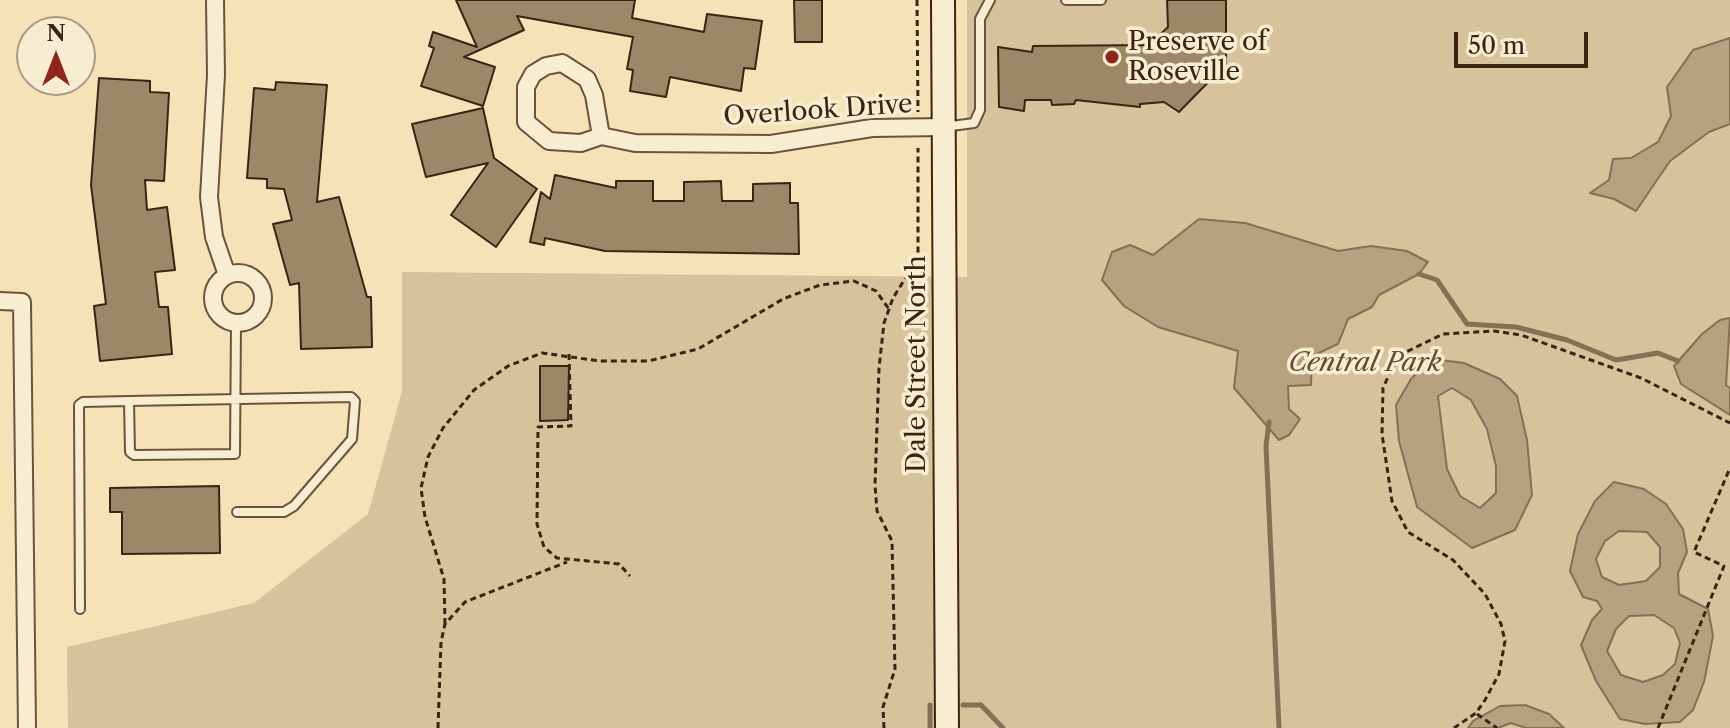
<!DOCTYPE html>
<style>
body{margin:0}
#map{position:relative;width:1730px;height:728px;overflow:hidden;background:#f5e3b7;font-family:"Libre Caslon Text",serif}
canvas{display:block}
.north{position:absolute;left:16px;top:16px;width:80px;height:80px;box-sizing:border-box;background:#f8edd0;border:2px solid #ad9c85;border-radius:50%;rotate:0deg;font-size:22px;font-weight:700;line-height:32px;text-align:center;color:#3d2314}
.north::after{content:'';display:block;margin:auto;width:28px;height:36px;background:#8f2418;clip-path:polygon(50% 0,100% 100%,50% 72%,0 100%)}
.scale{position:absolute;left:1454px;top:32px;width:134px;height:36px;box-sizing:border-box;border:4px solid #3d2314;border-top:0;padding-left:10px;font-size:24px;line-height:28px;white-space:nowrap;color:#3d2314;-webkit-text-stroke:6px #f8edd0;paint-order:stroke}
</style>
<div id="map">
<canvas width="1730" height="728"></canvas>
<div class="north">N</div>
<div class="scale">50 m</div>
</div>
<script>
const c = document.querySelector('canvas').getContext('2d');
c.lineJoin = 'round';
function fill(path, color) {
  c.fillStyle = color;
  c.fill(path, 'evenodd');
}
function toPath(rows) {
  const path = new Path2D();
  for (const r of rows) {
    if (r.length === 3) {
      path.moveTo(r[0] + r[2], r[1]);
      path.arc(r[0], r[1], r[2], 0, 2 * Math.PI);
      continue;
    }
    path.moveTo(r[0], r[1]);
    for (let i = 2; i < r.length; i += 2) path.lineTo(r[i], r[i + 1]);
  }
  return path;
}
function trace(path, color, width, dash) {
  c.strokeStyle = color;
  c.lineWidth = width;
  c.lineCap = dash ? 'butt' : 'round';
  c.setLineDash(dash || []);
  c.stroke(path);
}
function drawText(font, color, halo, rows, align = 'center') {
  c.font = font + ' "Libre Caslon Text",serif';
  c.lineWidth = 7;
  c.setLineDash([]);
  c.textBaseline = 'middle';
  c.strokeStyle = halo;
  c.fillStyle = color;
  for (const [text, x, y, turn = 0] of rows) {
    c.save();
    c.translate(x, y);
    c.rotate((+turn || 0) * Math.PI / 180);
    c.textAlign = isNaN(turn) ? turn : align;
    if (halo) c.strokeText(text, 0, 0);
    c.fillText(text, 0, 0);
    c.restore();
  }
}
fill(toPath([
 [967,0,1730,0,1730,728,68,728,67,647,254,603,368,514,402,391,402,272,967,277]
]), '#d6c29b');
const water = toPath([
 [1730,38,1730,124,1709,132,1670,161,1636,211,1614,199,1590,193,1609,180,1613,159,1631,158,1658,142,1671,116,1667,87,1693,50,1730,38],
 [1199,219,1245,223,1338,251,1371,246,1407,251,1428,262,1419,274,1379,295,1372,307,1348,319,1338,344,1312,356,1311,385,1288,386,1289,409,1300,419,1289,435,1279,440,1234,388,1238,351,1158,327,1124,306,1102,280,1112,252,1130,245,1153,255,1199,219],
 [1730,318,1726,385,1730,388,1730,415,1681,384,1674,366,1702,334,1720,320,1730,318],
 [1440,360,1464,363,1500,379,1517,396,1527,440,1532,495,1515,530,1472,548,1417,507,1399,441,1396,405,1411,379,1426,364,1440,360],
 [1452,388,1471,400,1487,429,1496,466,1496,493,1480,508,1460,496,1447,469,1438,396,1452,388],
 [1614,482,1644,489,1666,504,1683,529,1687,552,1678,573,1679,594,1708,609,1713,636,1704,682,1693,710,1680,722,1645,724,1620,719,1596,681,1581,645,1592,620,1602,609,1597,601,1583,597,1570,571,1578,534,1595,501,1614,482],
 [1619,531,1647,532,1660,547,1660,567,1646,581,1619,585,1602,577,1596,559,1605,541,1619,531],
 [1654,615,1674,628,1680,643,1675,664,1663,675,1643,682,1621,675,1607,651,1616,629,1629,616,1654,615],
 [1525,705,1549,714,1564,728,1526,728,1511,723,1498,728,1468,728,1473,721,1500,706,1525,705]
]);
fill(water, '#b6a280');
trace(water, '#866f55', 2);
trace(toPath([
 [1419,274,1437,280,1467,324,1516,327,1567,340,1616,360,1658,353,1678,361],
 [1269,422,1266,446,1279,728],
 [963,705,981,705,1003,728],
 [930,728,930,705]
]), '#866f55', 5);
const building = toPath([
 [456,0,635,0,632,18,704,32,707,14,762,21,755,69,744,68,741,91,670,77,666,97,630,91,633,70,627,69,633,37,517,16,524,30,464,57,495,67,483,106,421,86,434,48,429,46,433,32,477,47,456,0],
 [794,0,822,0,822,42,795,42,794,0],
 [1167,0,1226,0,1226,64,1179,112,1164,102,1140,104,1140,107,1076,100,1074,104,1052,105,1051,100,1025,100,1024,111,999,107,998,47,1032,52,1033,46,1149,45,1168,27,1167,0],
 [99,78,150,81,150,92,169,93,164,181,145,180,147,210,167,207,175,270,155,272,159,307,168,307,172,354,100,361,94,306,106,304,91,185,99,78],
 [276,82,327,85,317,202,339,197,367,297,371,297,372,347,301,349,299,283,290,285,273,224,292,220,284,189,267,188,267,179,247,178,254,88,275,90,276,82],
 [483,108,494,158,537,189,496,247,451,215,488,163,426,177,412,124,483,108],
 [555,175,616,188,616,181,653,181,653,201,684,201,684,182,721,181,722,201,753,201,753,184,790,183,790,203,798,203,799,254,605,251,545,238,544,245,530,242,541,192,550,199,555,175],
 [540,366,569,366,568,420,540,421,540,366],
 [219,486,220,553,122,554,122,512,110,512,110,488,219,486]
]);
fill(building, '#9d8769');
trace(building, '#3d2314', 2);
const lane = toPath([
 [1066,0,1101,0],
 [944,127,974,123,980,110,980,19,990,0],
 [129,401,351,397,355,401,352,439,294,506,284,512,237,512],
 [80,609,79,405,83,402,129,401,130,452,134,455,235,454,236,323]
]);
const street = toPath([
 [215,0,216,75,209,197,214,237,227,275],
 [601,136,594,95,587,79,562,63,546,66,533,74,526,87,526,122,549,141,581,143,601,136,635,143,771,144,872,128,944,127],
 [238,298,25],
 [0,301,22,302,27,728]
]);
const secondary = toPath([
 [943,0,947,728]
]);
trace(lane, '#6b533d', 12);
trace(street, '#6b533d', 20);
trace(secondary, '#3d2314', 26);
trace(toPath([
 [917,0,918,112],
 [569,354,571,426,538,427,537,524,544,547,557,558,619,564,630,576],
 [445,624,444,579,425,517,421,488,428,457,443,428,474,390,508,366,542,353,600,361,648,361,698,349,783,299,820,285,854,281,876,291,889,309],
 [1477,714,1497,728],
 [438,728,441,642,445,624,465,602,567,562],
 [884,728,883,707,895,669,892,541,877,511,875,485,879,368,884,323,893,298,918,258,918,148],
 [1454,728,1476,713,1485,700,1499,674,1505,641,1501,624,1485,594,1453,560,1408,532,1392,501,1382,434,1383,388,1393,366,1406,352,1443,334,1494,331,1521,335,1641,378,1730,423],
 [1658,728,1724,566,1694,552,1730,468]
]), '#3d2314', 3, [6, 4]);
trace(lane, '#f8edd0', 8);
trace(street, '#f8edd0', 16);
trace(secondary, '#f8edd0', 22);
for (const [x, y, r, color] of [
 [1112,57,8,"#8f2418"]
]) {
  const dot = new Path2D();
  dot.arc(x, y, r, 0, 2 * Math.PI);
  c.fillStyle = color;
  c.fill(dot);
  trace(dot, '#f8edd0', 3);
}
drawText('26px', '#3d2314', '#f8edd0', [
 ["Preserve of",1128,42],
 ["Roseville",1128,72]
], 'left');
drawText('26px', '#3d2314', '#f8edd0', [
 ["Overlook Drive",818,111,-4],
 ["Dale Street North",917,364,-90]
]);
drawText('italic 26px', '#634b36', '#f8edd0', [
 ["Central Park",1365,363]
]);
</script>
